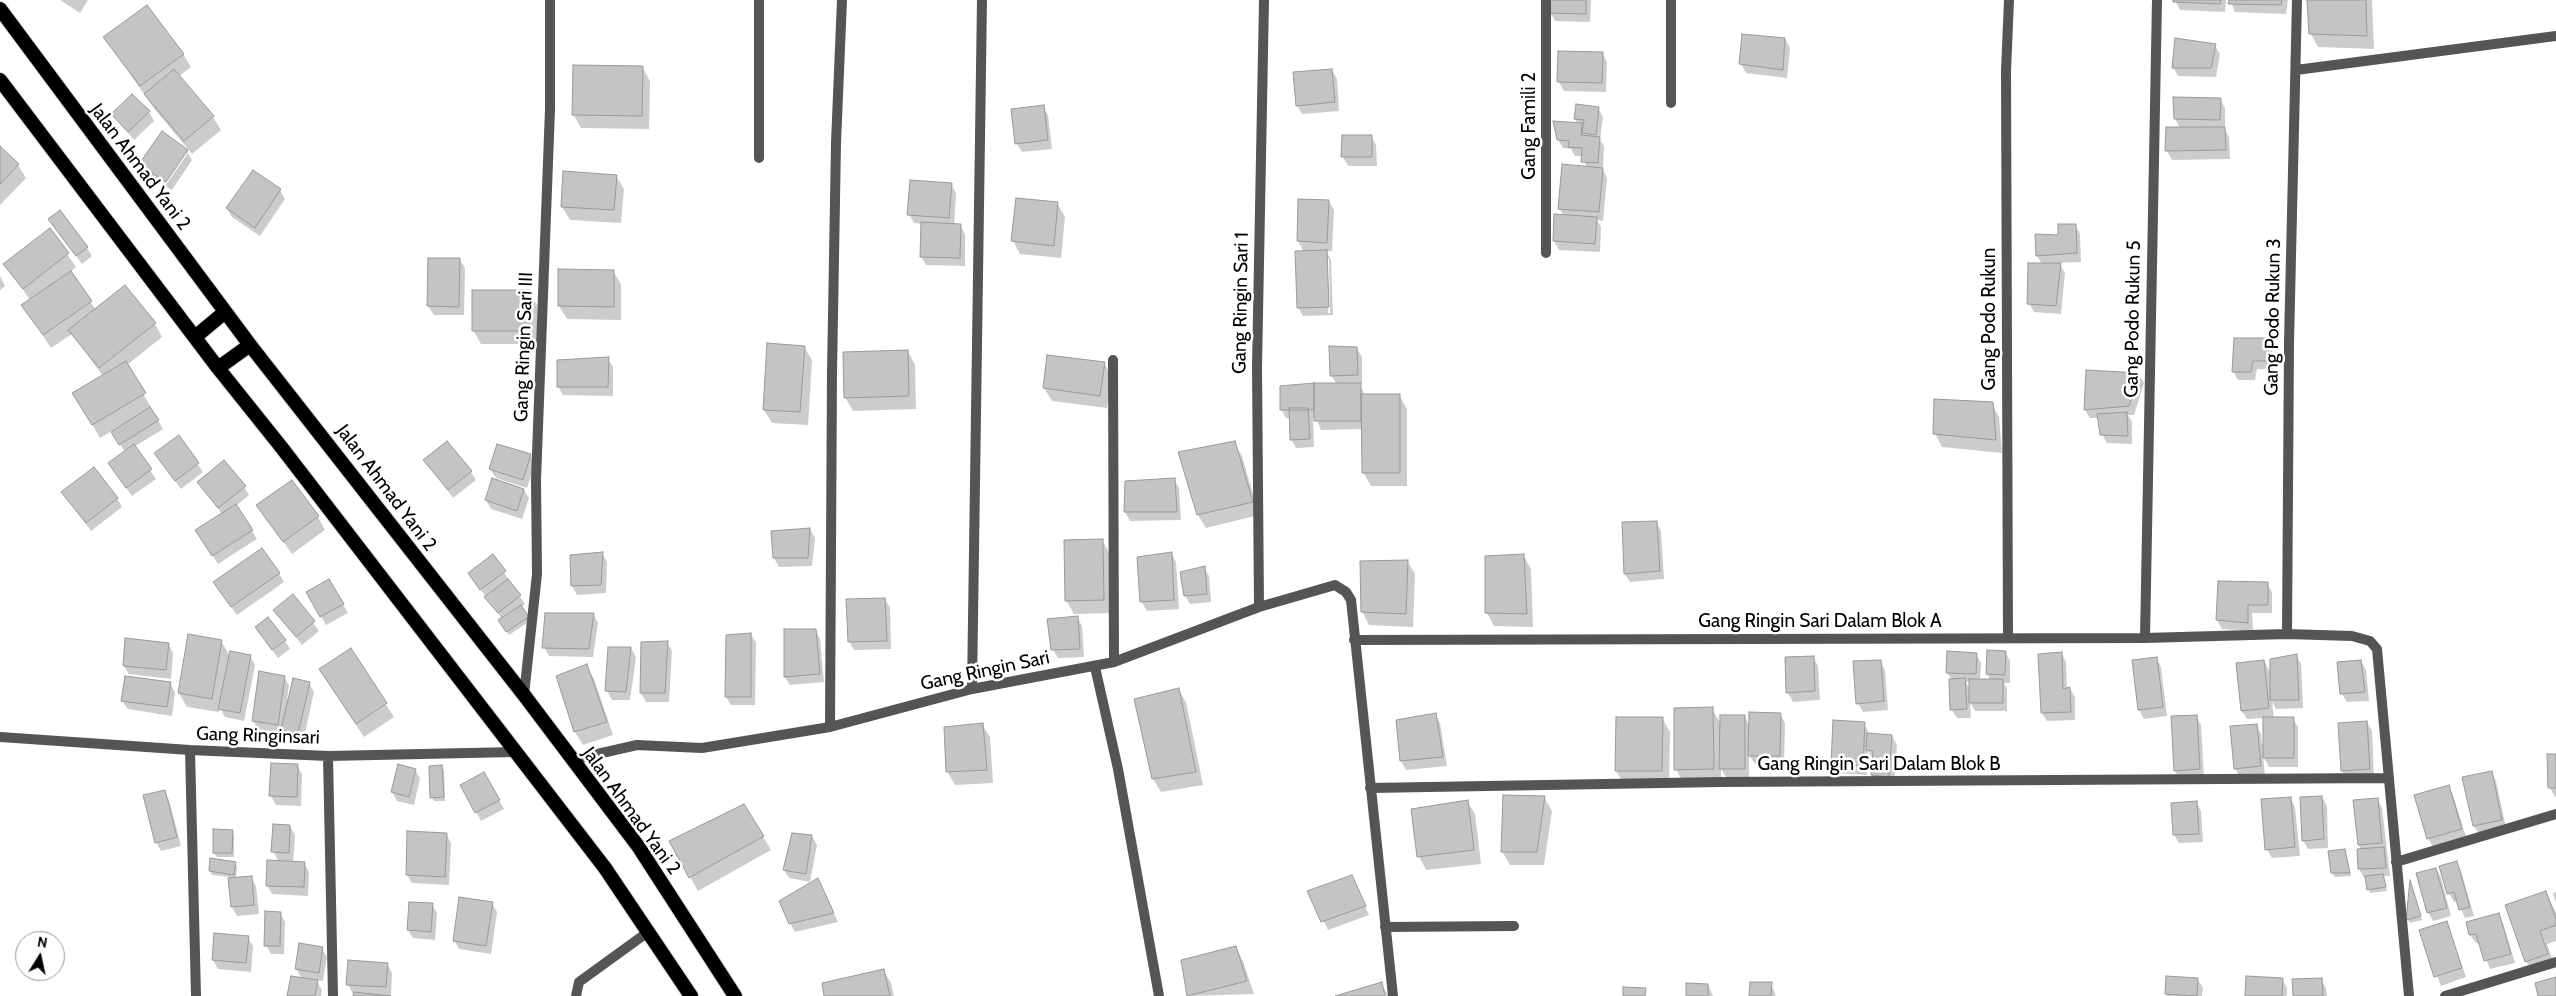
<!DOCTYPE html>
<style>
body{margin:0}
#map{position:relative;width:2556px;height:996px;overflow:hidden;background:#fff;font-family:Cabin,sans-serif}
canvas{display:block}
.north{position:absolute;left:15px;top:931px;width:50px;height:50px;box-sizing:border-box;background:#fff;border:1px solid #999;border-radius:50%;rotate:10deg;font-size:14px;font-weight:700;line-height:20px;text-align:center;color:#000}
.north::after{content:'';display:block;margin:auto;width:18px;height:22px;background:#000;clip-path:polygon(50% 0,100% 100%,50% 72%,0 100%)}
</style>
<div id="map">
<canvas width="2556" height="996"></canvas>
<div class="north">N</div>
</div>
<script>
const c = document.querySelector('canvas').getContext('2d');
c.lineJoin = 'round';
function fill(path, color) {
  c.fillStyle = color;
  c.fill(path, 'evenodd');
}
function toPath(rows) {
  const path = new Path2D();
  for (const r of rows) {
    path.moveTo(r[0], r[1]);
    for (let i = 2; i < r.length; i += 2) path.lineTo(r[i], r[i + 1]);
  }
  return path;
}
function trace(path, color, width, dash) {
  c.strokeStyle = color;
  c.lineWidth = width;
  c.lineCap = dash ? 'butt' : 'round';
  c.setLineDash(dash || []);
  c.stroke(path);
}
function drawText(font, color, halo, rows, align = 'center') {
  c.font = font + ' Cabin,sans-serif';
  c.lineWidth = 5;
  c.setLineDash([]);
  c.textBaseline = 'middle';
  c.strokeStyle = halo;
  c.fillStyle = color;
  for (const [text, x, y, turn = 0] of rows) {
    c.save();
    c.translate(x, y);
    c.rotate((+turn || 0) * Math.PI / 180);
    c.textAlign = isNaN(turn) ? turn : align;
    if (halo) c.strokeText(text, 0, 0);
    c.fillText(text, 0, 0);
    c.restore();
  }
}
fill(toPath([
 [60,0,88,0,80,13],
 [1551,0,1591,0,1590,22,1555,21,1550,12],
 [2175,0,2226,0,2225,12,2180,10],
 [2230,0,2288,0,2286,14,2235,12],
 [2308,0,2372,0,2374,49,2318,47,2311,34],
 [105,38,183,54,191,67,179,76,213,117,221,130,192,154,153,107],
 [1785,39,1790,48,1787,78,1746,73,1741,64],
 [2215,46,2220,54,2216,77,2178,76,2173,67],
 [1602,53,1607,62,1606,92,1564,91,1559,82],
 [642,67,650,81,649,129,581,128,573,114],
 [1332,70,1337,79,1339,111,1302,114,1297,105],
 [2174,98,2220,99,2225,108,2225,130,2229,137,2230,159,2172,160,2167,151,2167,128,2180,128,2175,119],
 [1043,107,1048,115,1052,149,1022,152,1017,144],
 [1598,108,1603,117,1600,140,1604,146,1603,170,1607,178,1603,221,1597,220,1601,227,1600,252,1559,250,1554,241,1556,215,1564,216,1559,208,1586,167,1583,156,1575,156,1571,149,1563,148,1558,139,1578,124,1575,119],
 [149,112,154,121,134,140,113,115],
 [162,133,187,151,192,160,172,190,165,186,188,153,185,153,163,185,146,172,141,164],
 [1371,136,1376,145,1377,166,1348,166,1343,157,1343,137],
 [0,148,18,165,26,178,0,205],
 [253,171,280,190,285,199,260,236,232,217,227,208],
 [616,176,624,189,621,223,570,220,562,207],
 [951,184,956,193,954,225,960,225,965,234,965,266,926,265,921,256,922,224,914,223,909,214],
 [1329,201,1334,210,1332,251,1326,251,1331,260,1333,315,1303,316,1298,307,1311,250,1303,250,1298,241],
 [1326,259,1329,259,1330,313,1328,313],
 [1057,203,1065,217,1061,258,1020,254,1013,241],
 [49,219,87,248,92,256,82,264],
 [2075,225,2080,234,2081,262,2059,263,2065,273,2061,314,2034,312,2029,303,2042,264,2037,256],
 [50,230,76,267,70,272,96,310,155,324,162,337,127,365,163,429,134,447,156,479,132,496,115,472,125,452,112,431,100,438,74,393,103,376,72,334,51,348,23,305,30,300,5,264],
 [460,260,465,268,464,315,434,315,428,306],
 [560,270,613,271,621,284,621,320,567,319,559,306],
 [0,276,5,286,0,290],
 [529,292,537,305,537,344,481,344,473,330],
 [2267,339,2272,348,2273,369,2257,369,2255,380,2238,380,2233,371],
 [804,347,812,360,808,425,772,423,764,410],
 [1357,349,1362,357,1362,383,1359,383,1365,395,1399,395,1407,409,1407,486,1371,486,1363,472,1363,429,1321,430,1316,418,1313,418,1314,447,1296,448,1291,439,1290,418,1286,418,1281,409,1337,385,1331,375],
 [908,351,915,365,916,409,853,411,845,397],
 [608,359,613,367,613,396,563,395,558,386],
 [1104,363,1112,377,1107,408,1052,401,1044,388],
 [2139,374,2144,383,2134,415,2128,415,2132,422,2132,444,2107,443,2102,434,2099,418,2090,418,2085,410],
 [1992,404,1999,417,2002,453,1942,447,1935,433],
 [179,437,203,472,181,489,161,462],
 [1234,443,1242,456,1259,515,1206,528,1198,515],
 [530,455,535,464,527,488,496,478,490,469],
 [425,460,471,472,476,480,453,498],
 [1174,479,1179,488,1181,520,1130,521,1125,512,1126,482],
 [198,482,244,487,249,495,236,506,257,539,218,564,202,539,222,514],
 [524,490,529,498,522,519,491,509,486,500],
 [117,498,122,507,91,531,68,500],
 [258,506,318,517,325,530,292,554],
 [1656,522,1661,531,1664,579,1630,582,1625,574],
 [810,529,815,538,812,566,779,567,774,558],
 [1102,540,1110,554,1111,613,1074,614,1066,600],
 [602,553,607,562,606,593,577,595,572,586],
 [1171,553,1176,562,1179,609,1147,611,1142,602,1138,558],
 [493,556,525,604,521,607,530,621,509,635,502,625,502,619,475,582],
 [1524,556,1531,569,1533,627,1494,626,1487,613,1486,558],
 [1407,561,1415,574,1413,627,1369,625,1362,611],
 [1204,568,1209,576,1211,602,1190,604,1185,595],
 [279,573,284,582,237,615,220,591],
 [329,580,348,613,326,625,308,592],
 [2267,584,2272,592,2272,613,2252,613,2253,631,2222,629,2217,620],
 [293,596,319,631,302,645,275,610],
 [885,599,890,608,891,649,854,650,849,641],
 [593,614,598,623,593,657,549,656,544,647],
 [1077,617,1082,626,1084,657,1058,658,1053,649],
 [256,628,285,641,290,649,278,658],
 [815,630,820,639,824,682,790,685,785,677],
 [751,634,756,643,755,705,731,705,726,697],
 [189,636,221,641,230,656,250,656,255,665,244,721,225,717,220,708,219,712,187,707,179,693],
 [667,642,672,651,669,702,646,702,641,693,642,643],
 [168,644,173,653,171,679,129,674,124,666],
 [609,648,631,648,636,657,630,700,612,700,607,691],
 [350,649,394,717,364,737,328,682],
 [2005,652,2010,661,2010,683,2004,683,2007,689,2007,711,1975,711,1970,702,1971,718,1957,718,1952,710,1952,680,1947,672,1976,654,1981,663,1980,681,1991,681,1987,674],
 [1966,682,1970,682,1970,690],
 [2061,653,2066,662,2067,689,2070,689,2075,697,2075,720,2047,721,2042,713],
 [2296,655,2301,664,2303,708,2276,709,2272,702,2274,719,2293,719,2298,727,2298,767,2269,767,2263,756,2265,775,2240,777,2235,768,2256,725,2261,734,2262,744,2264,744,2264,718,2247,719,2242,711,2264,661,2271,674],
 [1813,657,1818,666,1820,700,1793,702,1788,693,1786,659],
 [2156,658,2161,667,2167,716,2144,719,2139,710,2133,661],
 [1880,661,1885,670,1888,710,1863,712,1858,703],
 [2361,661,2366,670,2369,701,2347,702,2342,694],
 [586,666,594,679,613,735,583,745,575,732,557,677],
 [284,677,289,685,287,699,309,683,314,692,303,742,287,739,283,730,282,733,258,729,253,721],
 [170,683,175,692,172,716,128,709,122,701],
 [1178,689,1186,702,1203,785,1161,792,1153,779],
 [1712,709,1721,724,1744,716,1750,726,1780,714,1785,723,1784,765,1755,764,1749,755,1749,778,1726,777,1721,769,1721,782,1683,783,1676,769],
 [1435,714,1440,723,1447,766,1406,770,1401,761,1397,721],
 [2196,716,2201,725,2204,778,2180,779,2175,771],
 [1662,718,1670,732,1669,784,1624,784,1616,771],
 [2367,722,2372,731,2374,778,2347,779,2342,771],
 [1864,723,1869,734,1892,736,1897,745,1894,785,1877,784,1872,775,1873,759,1868,751,1867,775,1837,773,1832,765],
 [982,724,990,737,993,783,955,785,947,771],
 [2556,755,2556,797,2555,797,2550,788],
 [297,765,302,774,301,806,276,805,271,796],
 [441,766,444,770,445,801,434,801,432,797],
 [415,770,420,778,414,805,397,801,392,792],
 [2491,772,2496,781,2506,828,2479,834,2474,826],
 [484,774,504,809,481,821,462,785],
 [2448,786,2453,795,2466,837,2433,847,2428,838],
 [164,791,169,800,181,846,161,851,156,842],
 [1544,797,1552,811,1544,865,1510,865,1502,851],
 [2322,797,2327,806,2328,848,2308,849,2303,840],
 [2290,798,2295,807,2300,856,2272,858,2267,849],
 [2377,799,2382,808,2390,876,2384,876,2387,891,2370,893,2367,877,2364,878,2359,869,2361,850,2359,845],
 [1467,801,1475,814,1481,864,1426,870,1419,856],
 [2196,802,2201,811,2203,842,2179,843,2174,835],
 [744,805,771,850,698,891,670,841],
 [290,826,295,835,293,863,304,863,309,872,308,896,272,894,267,885,279,862,273,851],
 [232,831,234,835,234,857,217,857,214,853],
 [446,834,451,843,449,885,412,883,407,875],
 [812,836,817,845,810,882,789,878,784,870],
 [2344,851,2351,876,2335,877,2332,873],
 [235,863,237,867,236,878,251,877,256,886,259,914,237,916,232,907,229,877,212,875,210,871],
 [2456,863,2461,871,2474,916,2465,918,2458,901,2454,902,2449,893],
 [2436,869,2441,878,2451,916,2433,921,2428,912],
 [1356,885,1369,915,1328,930,1309,892],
 [2411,885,2422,920,2410,923,2408,920],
 [822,888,838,922,795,932,790,923],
 [2546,892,2556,913,2556,941,2547,944,2555,967,2534,974,2526,961],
 [2556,892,2556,903,2553,893],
 [492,903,497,912,491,954,459,949,454,940],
 [432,905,437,913,435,940,413,938,408,930],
 [280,913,285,922,284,954,271,954,266,945],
 [2498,915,2503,923,2515,963,2490,969,2480,943,2476,943,2470,935],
 [2447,923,2466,977,2441,986,2421,931],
 [248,938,253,946,251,972,218,969,213,960],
 [1235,947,1243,961,1254,994,1189,996,1182,961],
 [322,949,327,957,323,981,316,980,322,990,321,996,288,996,302,979,296,968],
 [387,964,392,973,391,996,354,996,348,984],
 [883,970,891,983,894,996,825,996],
 [2282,979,2287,988,2287,996,2247,996],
 [2321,979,2326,988,2327,996,2294,996],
 [2198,980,2203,988,2202,996,2168,996,2166,994],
 [1381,984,1389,996,1339,996],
 [1771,984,1776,996,1750,996],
 [1708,985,1713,996,1687,996]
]), '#0003');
const building = toPath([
 [1549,0,1586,0,1586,14,1549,13,1549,0],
 [2173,0,2221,0,2220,4,2173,2,2173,0],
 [2229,0,2282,0,2281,5,2228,4,2229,0],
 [2307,0,2366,0,2367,36,2309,34,2307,0],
 [147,5,184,54,140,86,103,37,147,5],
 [1742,34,1785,38,1783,70,1739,64,1742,34],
 [2175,38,2216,44,2211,68,2172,68,2175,38],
 [1558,51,1603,52,1602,83,1557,82,1558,51],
 [573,65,643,66,642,116,572,115,573,65],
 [174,69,214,116,184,141,144,94,174,69],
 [1332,69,1335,102,1296,106,1293,72,1332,69],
 [132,94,150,111,128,132,111,114,132,94],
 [2173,97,2221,98,2220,120,2174,119,2173,97],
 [1576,104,1599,107,1596,135,1582,133,1584,120,1574,119,1576,104],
 [1044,105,1048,140,1015,144,1011,109,1044,105],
 [1553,121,1582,123,1581,135,1600,137,1598,163,1581,162,1582,148,1568,147,1569,141,1557,140,1553,121],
 [2166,127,2225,127,2226,150,2165,151,2166,127],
 [162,131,188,150,166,182,139,164,162,131],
 [1342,135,1372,135,1372,157,1341,157,1342,135],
 [0,146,19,164,0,184,0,146],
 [1562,164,1603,168,1599,212,1558,209,1562,164],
 [253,170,281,189,255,228,226,208,253,170],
 [563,171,617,175,614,210,561,207,563,171],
 [910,180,952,183,949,218,907,215,910,180],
 [1016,198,1058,202,1054,246,1011,241,1016,198],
 [1298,199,1329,200,1327,243,1297,241,1298,199],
 [60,210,88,247,76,256,48,219,60,210],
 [1554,214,1597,217,1595,244,1553,241,1554,214],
 [921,222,961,224,960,258,920,257,921,222],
 [2058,224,2076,224,2077,253,2036,256,2035,234,2058,235,2058,224],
 [50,228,69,253,23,289,3,264,50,228],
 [1327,250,1329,307,1297,308,1295,251,1327,250],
 [428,258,460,258,459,307,427,306,428,258],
 [2028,263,2061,263,2056,306,2027,304,2028,263],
 [558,269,614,270,614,307,558,306,558,269],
 [71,271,92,301,43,335,21,305,71,271],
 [125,285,156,323,99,368,68,330,125,285],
 [472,290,530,290,530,331,472,331,472,290],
 [2234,338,2268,338,2269,361,2253,361,2251,372,2232,372,2234,338],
 [767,343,805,346,800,412,763,410,767,343],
 [1329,346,1357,347,1358,375,1330,376,1329,346],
 [908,350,909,396,844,398,843,352,908,350],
 [1047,355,1105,362,1100,396,1043,388,1047,355],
 [609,357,608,387,557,387,557,360,609,357],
 [126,361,146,393,92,425,72,393,126,361],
 [2086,370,2140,373,2129,406,2084,410,2086,370],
 [1314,383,1361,383,1361,421,1314,421,1314,383],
 [1314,383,1314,410,1280,410,1280,386,1314,383],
 [1361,394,1400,394,1400,473,1362,473,1361,394],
 [1934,399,1993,402,1996,440,1933,434,1934,399],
 [150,407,159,420,119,445,111,432,150,407],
 [1289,408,1308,408,1310,439,1290,440,1289,408],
 [2127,412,2128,436,2100,435,2097,414,2127,412],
 [179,435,199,463,175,481,154,453,179,435],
 [447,441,472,471,448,490,423,460,447,441],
 [1235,441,1253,502,1197,515,1178,452,1235,441],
 [134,444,152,469,126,488,108,463,134,444],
 [497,444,531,454,523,480,489,469,497,444],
 [224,460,246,486,218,508,197,482,224,460],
 [94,467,118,498,86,523,61,492,94,467],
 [492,478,524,489,517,511,485,500,492,478],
 [1175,478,1177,512,1124,512,1125,481,1175,478],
 [292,480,319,516,283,542,256,505,292,480],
 [236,504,253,530,212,556,195,530,236,504],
 [1657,521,1660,571,1624,574,1622,522,1657,521],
 [810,528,808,558,773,558,771,531,810,528],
 [1103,539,1104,600,1065,601,1064,540,1103,539],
 [262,548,280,573,231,607,213,582,262,548],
 [603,552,601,585,571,586,570,555,603,552],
 [1172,552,1174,600,1140,602,1137,557,1172,552],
 [493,554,506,571,480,590,468,573,493,554],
 [1524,554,1527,614,1485,613,1485,556,1524,554],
 [1408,560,1406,614,1361,612,1360,561,1408,560],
 [1205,566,1207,594,1184,596,1180,572,1205,566],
 [329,579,344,604,320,617,306,592,329,579],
 [508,579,521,595,498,613,484,597,508,579],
 [2218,581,2268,582,2268,605,2248,605,2248,623,2216,620,2218,581],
 [293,594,315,621,296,637,273,610,293,594],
 [885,598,887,641,848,642,846,599,885,598],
 [521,605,529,617,506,632,498,620,521,605],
 [545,613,594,613,589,649,542,648,545,613],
 [1078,616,1080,649,1051,650,1047,619,1078,616],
 [268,617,286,640,272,650,255,627,268,617],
 [784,629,816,629,820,674,784,677,784,629],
 [751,633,751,697,725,697,726,635,751,633],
 [188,634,222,640,212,699,178,693,188,634],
 [125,638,169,643,166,670,123,666,125,638],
 [668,641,665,693,640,693,641,642,668,641],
 [608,647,631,647,626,692,605,691,608,647],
 [351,648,387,703,356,724,319,669,351,648],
 [1987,650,2006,651,2005,675,1986,674,1987,650],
 [230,651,251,655,240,713,218,709,230,651],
 [1947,651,1977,653,1976,674,1946,673,1947,651],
 [2062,652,2063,689,2070,687,2071,712,2041,713,2038,654,2062,652],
 [2297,654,2299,700,2270,700,2270,659,2297,654],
 [1814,656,1815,691,1786,693,1785,657,1814,656],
 [2157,657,2163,707,2138,710,2132,660,2157,657],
 [1881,660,1884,701,1856,704,1853,661,1881,660],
 [2264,660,2269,708,2241,711,2236,663,2264,660],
 [2361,660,2365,692,2340,694,2337,662,2361,660],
 [587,664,607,722,574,732,556,676,587,664],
 [259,671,285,676,278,725,252,721,259,671],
 [125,676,171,682,167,707,121,701,125,676],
 [293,678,310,682,298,734,281,730,293,678],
 [1965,678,1967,709,1950,710,1949,679,1965,678],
 [1969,679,2003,679,2003,703,1969,703,1969,679],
 [1179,688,1196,772,1152,779,1134,699,1179,688],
 [1713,707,1714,769,1674,770,1674,708,1713,707],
 [1749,712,1781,713,1780,756,1748,756,1749,712],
 [1436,713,1443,757,1400,761,1396,720,1436,713],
 [1720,715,1745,715,1745,769,1719,769,1720,715],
 [2197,715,2200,769,2174,771,2171,716,2197,715],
 [1616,717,1663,717,1662,771,1615,771,1616,717],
 [2263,717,2294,717,2294,758,2263,758,2263,717],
 [1833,720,1865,722,1863,766,1831,765,1833,720],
 [2367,721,2370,769,2341,771,2338,723,2367,721],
 [983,723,987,770,946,772,944,727,983,723],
 [2257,724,2261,766,2234,769,2230,726,2257,724],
 [1867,733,1892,735,1889,777,1871,775,1873,751,1866,750,1867,733],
 [2547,754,2556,754,2556,788,2548,788,2547,754],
 [271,763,298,764,297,797,269,796,271,763],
 [398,764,416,769,409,797,391,792,398,764],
 [442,765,444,797,430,798,429,766,442,765],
 [2492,771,2502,820,2473,826,2462,777,2492,771],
 [484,772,500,800,475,813,460,785,484,772],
 [2449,785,2462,829,2427,839,2414,795,2449,785],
 [165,790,177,837,155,843,143,795,165,790],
 [1503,795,1545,796,1537,852,1501,852,1503,795],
 [2322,796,2324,839,2302,841,2300,797,2322,796],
 [2291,797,2295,847,2265,850,2261,799,2291,797],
 [2378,798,2382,843,2358,845,2353,800,2378,798],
 [1468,800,1474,850,1417,857,1411,809,1468,800],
 [2197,801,2199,834,2173,835,2171,803,2197,801],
 [744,804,764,836,689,878,669,841,744,804],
 [273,824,290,825,289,853,271,852,273,824],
 [213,829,233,830,232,853,213,853,213,829],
 [407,831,447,833,445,877,406,875,407,831],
 [792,833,812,835,806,874,783,870,792,833],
 [2384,847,2386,868,2358,869,2357,849,2384,847],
 [2345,849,2350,873,2331,873,2328,851,2345,849],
 [210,858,236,862,234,875,209,871,210,858],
 [267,860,305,862,304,887,266,886,267,860],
 [2457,861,2470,907,2459,910,2454,892,2447,894,2439,866,2457,861],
 [2436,868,2447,908,2427,913,2416,873,2436,868],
 [2383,874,2386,887,2367,890,2365,876,2383,874],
 [1352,875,1366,906,1321,922,1307,891,1352,875],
 [252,876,254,905,231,907,228,878,252,876],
 [818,878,834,913,789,924,779,901,818,878],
 [2410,880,2421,916,2406,920,2410,880],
 [2546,891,2556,919,2556,925,2540,931,2548,954,2525,962,2505,905,2546,891],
 [459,897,493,902,486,946,453,941,459,897],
 [409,902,433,903,431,932,407,930,409,902],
 [265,911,281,912,280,946,264,946,265,911],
 [2499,913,2511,954,2484,961,2476,934,2469,935,2466,922,2499,913],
 [2447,921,2462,968,2434,977,2419,930,2447,921],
 [214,933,249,936,246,963,212,960,214,933],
 [299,943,323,947,319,973,295,969,299,943],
 [1236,946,1247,981,1187,996,1181,960,1236,946],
 [348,960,388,963,386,987,346,985,348,960],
 [884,969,890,996,824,996,822,983,884,969],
 [291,976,318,980,315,996,287,996,291,976],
 [2166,976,2198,978,2197,996,2165,994,2166,976],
 [2246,976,2283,978,2282,996,2245,996,2246,976],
 [2556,977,2556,996,2538,996,2535,983,2556,977],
 [2322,978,2323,996,2293,996,2292,979,2322,978],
 [1382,982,1385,996,1335,996,1382,982],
 [1750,982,1772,982,1771,996,1749,996,1750,982],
 [1686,983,1708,984,1708,996,1686,996,1686,983],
 [1623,987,1646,988,1645,996,1623,996,1623,987],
 [354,992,391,996,353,996,354,992]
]);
fill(building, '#c4c4c4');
trace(building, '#999', 1);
const trunk = toPath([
 [0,9,250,345,524,695,638,846,735,996],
 [0,80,218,368,282,448,605,868,691,996],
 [195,337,225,312],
 [218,368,250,345]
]);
trace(trunk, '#dbdbdb', 16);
trace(toPath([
 [1671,0,1671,103],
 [2296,70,2556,36],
 [759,158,759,0],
 [1546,253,1546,0],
 [1113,360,1114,662],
 [1259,607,1257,367,1264,0],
 [2287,634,2289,342,2297,0],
 [2008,638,2006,71,2009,0],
 [2145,638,2157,0],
 [1354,640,2145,638,2287,634,2352,636,2370,641,2377,649,2409,996],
 [1095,667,1118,769,1159,996],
 [972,689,982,0],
 [524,695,537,574,536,480,550,109,550,0],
 [830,727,832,372,836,143,842,0],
 [0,737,190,750,328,756,515,752],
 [190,750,196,996],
 [328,756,333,996],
 [571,760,637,745,702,748,830,727,972,689,1114,662,1259,607,1335,585,1346,592,1351,600,1393,996],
 [1370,788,1721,782,2389,778],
 [2396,862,2556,814],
 [1385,927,1514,926],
 [576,996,579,982,648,932],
 [2445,996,2556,962]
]), '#555', 10);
trace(trunk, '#000', 14);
drawText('19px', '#000', '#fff', [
 ["Gang Famili 2",1529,126,-90],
 ["Jalan Ahmad Yani 2",140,167,53],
 ["Gang Ringin Sari 1",1241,303,-89],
 ["Gang Podo Rukun 3",2273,317,-89],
 ["Gang Podo Rukun",1989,319,-90],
 ["Gang Podo Rukun 5",2133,319,-89],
 ["Gang Ringin Sari III",524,347,-88],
 ["Jalan Ahmad Yani 2",386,488,53],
 ["Gang Ringin Sari Dalam Blok A",1820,621],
 ["Gang Ringin Sari",985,671,-12],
 ["Gang Ringinsari",258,736,2],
 ["Gang Ringin Sari Dalam Blok B",1879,764],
 ["Jalan Ahmad Yani 2",631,811,54]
]);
</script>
